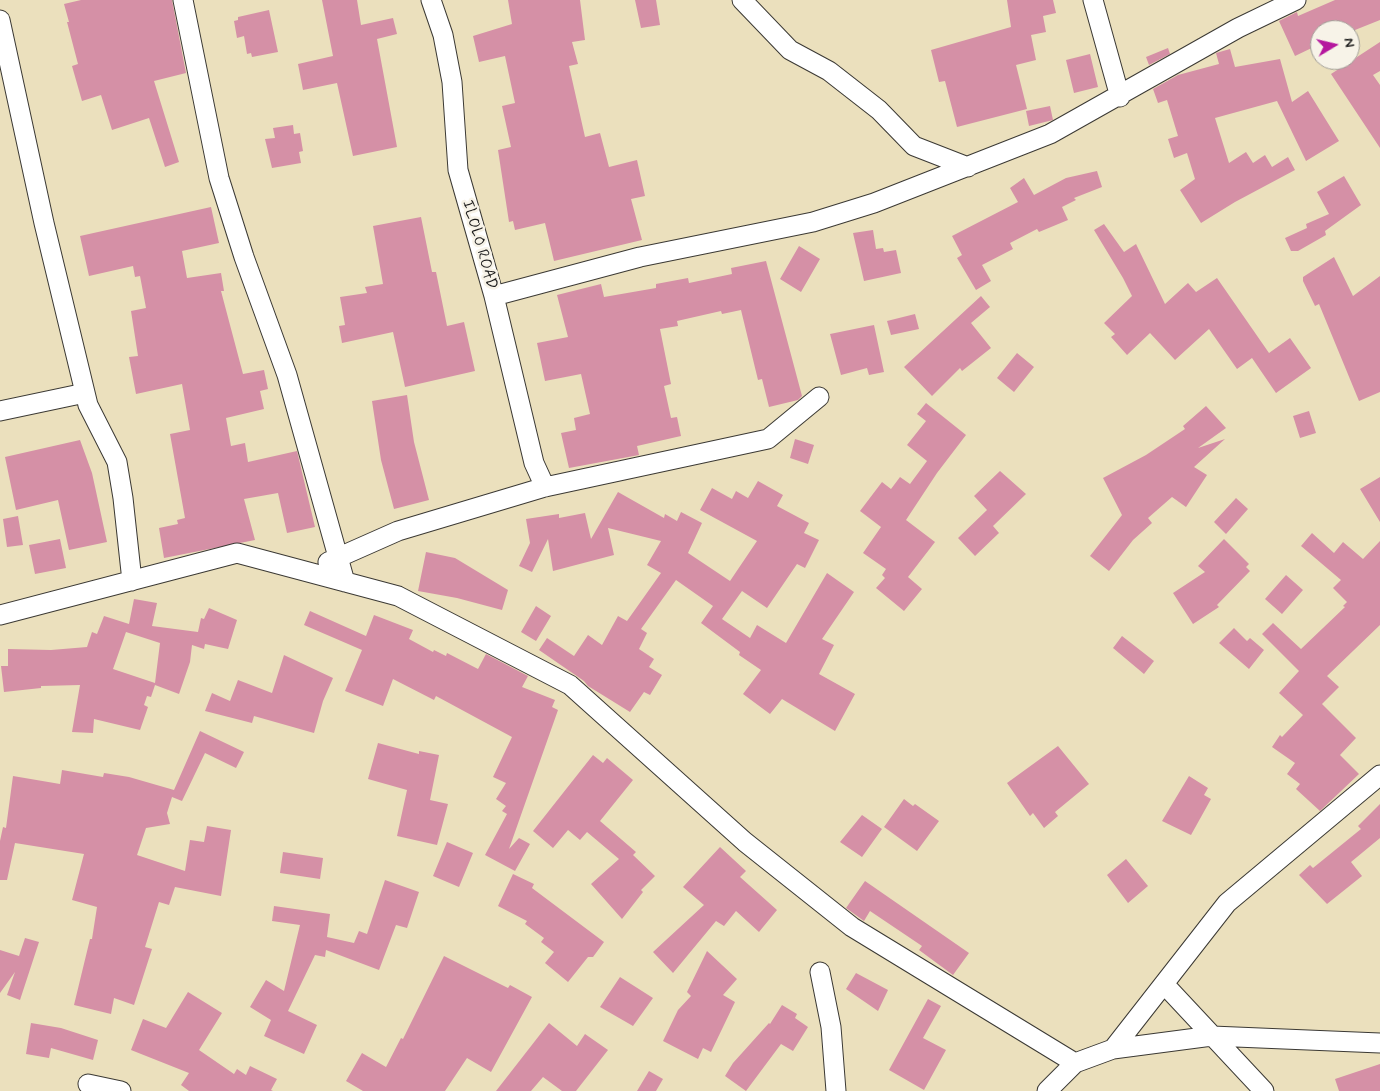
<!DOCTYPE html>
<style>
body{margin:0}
#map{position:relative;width:1380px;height:1091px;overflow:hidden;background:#ebe0bd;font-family:Mynerve,sans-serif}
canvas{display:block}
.north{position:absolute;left:1310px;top:20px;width:50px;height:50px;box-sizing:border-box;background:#f7f3e8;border:1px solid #9f9d96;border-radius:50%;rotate:81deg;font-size:14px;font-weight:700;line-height:20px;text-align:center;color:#1c1c1c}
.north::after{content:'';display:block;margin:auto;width:18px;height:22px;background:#b5179e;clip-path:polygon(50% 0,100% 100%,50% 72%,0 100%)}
</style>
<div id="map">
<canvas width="1380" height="1091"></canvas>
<div class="north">N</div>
</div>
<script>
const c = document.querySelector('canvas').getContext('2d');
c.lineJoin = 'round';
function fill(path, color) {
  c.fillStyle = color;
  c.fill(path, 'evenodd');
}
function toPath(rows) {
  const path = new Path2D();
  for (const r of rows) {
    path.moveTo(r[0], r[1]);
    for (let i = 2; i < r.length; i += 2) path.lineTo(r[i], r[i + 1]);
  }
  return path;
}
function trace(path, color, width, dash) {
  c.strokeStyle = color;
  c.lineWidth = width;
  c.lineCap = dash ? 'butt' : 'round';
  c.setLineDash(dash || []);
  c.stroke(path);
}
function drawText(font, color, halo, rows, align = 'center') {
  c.font = font + ' Mynerve,sans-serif';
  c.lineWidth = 5;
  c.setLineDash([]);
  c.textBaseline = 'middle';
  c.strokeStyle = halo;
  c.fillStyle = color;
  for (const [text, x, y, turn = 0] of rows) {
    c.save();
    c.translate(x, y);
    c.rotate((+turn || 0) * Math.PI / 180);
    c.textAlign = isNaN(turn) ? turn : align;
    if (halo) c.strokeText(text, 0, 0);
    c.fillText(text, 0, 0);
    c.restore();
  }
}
fill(toPath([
 [81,0,172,0,186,73,154,81,179,162,165,167,149,118,112,130,101,95,82,101,72,66,78,64,67,22,69,22,64,4],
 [322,0,357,0,361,25,393,18,397,34,377,39,397,147,353,156,337,83,303,90,298,64,333,56],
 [508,0,580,0,585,40,572,42,578,64,569,66,585,137,600,133,609,167,637,160,645,196,631,199,642,240,554,261,545,223,515,230,513,221,509,222,498,150,511,147,502,106,515,103,505,56,479,62,473,36,512,24],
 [635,0,656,0,660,25,641,28],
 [1007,0,1053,0,1056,13,1043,16,1046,32,1031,35,1036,60,1016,65,1027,109,957,127,945,81,939,82,931,50,1011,27],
 [1335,0,1380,0,1380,20,1355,30,1320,30,1320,44,1295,56,1279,21,1297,12,1298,16],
 [269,10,278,52,252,57,251,53,247,54,244,36,237,38,234,21,238,20,238,17],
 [1380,42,1380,71,1373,75,1380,85,1380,148,1331,74],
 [1168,48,1170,54,1149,65,1146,57],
 [1230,49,1235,67,1280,59,1292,102,1308,91,1339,141,1306,161,1277,101,1215,118,1229,163,1246,152,1253,163,1265,155,1272,167,1288,157,1295,170,1235,202,1201,223,1180,190,1195,179,1187,153,1174,158,1168,139,1178,136,1167,100,1158,103,1153,89,1178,75,1219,64,1216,53],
 [1090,54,1098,87,1074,93,1066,60],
 [1050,106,1053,120,1029,126,1026,111],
 [293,125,294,134,300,133,303,151,299,152,301,163,272,168,265,139,275,138,273,128],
 [1097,171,1102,187,1074,198,1076,200,1062,207,1068,220,1039,232,1037,229,1010,243,1013,249,982,265,991,281,976,290,957,258,962,255,952,236,1018,202,1010,188,1024,178,1034,195,1066,178],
 [1344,176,1361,205,1325,231,1326,235,1298,251,1291,251,1285,238,1307,228,1306,224,1329,214,1317,192],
 [211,207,219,243,182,251,187,278,221,273,224,291,221,291,243,374,264,370,268,389,260,391,264,409,226,418,231,446,245,443,248,462,297,451,315,527,287,533,278,493,244,499,255,540,164,558,159,528,178,524,177,520,185,518,170,434,190,430,182,384,136,394,129,357,138,356,131,311,146,308,140,276,135,277,133,266,89,276,80,236],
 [421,217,432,272,436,272,447,326,464,322,475,371,405,387,393,332,342,343,339,326,345,325,340,297,367,293,365,287,383,284,373,226],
 [1104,224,1124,252,1136,244,1165,304,1188,283,1196,292,1217,278,1269,353,1290,338,1311,368,1276,393,1252,358,1237,369,1209,329,1175,360,1150,333,1127,355,1111,337,1115,334,1104,323,1132,296,1123,278,1094,230],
 [873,230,876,249,883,248,884,252,896,250,901,273,864,281,853,233],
 [799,246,820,259,801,292,780,279],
 [1334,257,1353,296,1380,276,1380,392,1359,401,1319,304,1315,306,1303,281,1303,277],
 [766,261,802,396,798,400,769,407,762,379,758,380,741,310,722,314,721,311,677,321,678,326,660,329,671,384,664,386,671,418,677,417,681,436,637,446,639,455,569,468,561,433,576,430,574,418,590,414,581,374,545,381,537,343,568,337,557,295,601,284,604,297,656,288,656,284,688,278,689,283,732,274,731,268],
 [981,296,990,307,971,323,991,348,962,371,960,368,932,396,904,367],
 [915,314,919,329,891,335,887,321],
 [874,325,884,372,869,375,867,368,841,375,830,334],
 [1017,353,1034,367,1014,392,997,378],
 [407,395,414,442,429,500,394,509,381,460,372,401],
 [926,403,966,435,937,473,906,520,935,542,908,577,922,589,904,611,876,588,885,578,882,575,886,569,863,553,881,527,860,511,882,482,891,489,900,477,910,484,927,461,907,445,926,421,917,414],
 [1206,406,1226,428,1198,448,1225,439,1194,467,1207,475,1186,507,1172,497,1148,518,1152,523,1133,540,1109,571,1090,556,1122,515,1103,478,1146,455,1185,429,1183,426],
 [1309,411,1316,433,1300,438,1293,416],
 [795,439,814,445,808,464,790,458],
 [80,440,92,473,107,542,69,550,58,500,16,510,5,457],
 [1000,471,1026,494,993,526,999,533,975,556,958,538,987,510,974,496],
 [1380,477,1380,522,1360,489],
 [758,481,783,495,777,506,809,523,804,533,819,540,805,568,797,564,767,608,742,591,722,619,750,638,757,625,786,643,827,573,854,592,822,639,834,645,819,674,855,694,835,731,782,699,770,714,743,694,761,670,739,655,740,652,701,623,713,606,676,580,641,629,647,633,639,649,654,659,649,667,662,675,650,695,644,692,630,712,588,686,584,681,539,650,547,638,574,656,588,635,602,645,618,616,627,621,661,573,647,565,661,541,608,528,614,555,553,571,548,539,532,572,519,566,530,543,526,519,559,514,559,518,585,513,591,539,618,492,664,518,665,514,677,521,681,512,702,523,688,553,730,581,757,541,700,510,712,488,732,499,736,491,748,498],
 [1236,498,1248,509,1226,534,1214,522],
 [18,516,23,545,7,547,3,519],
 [1312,533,1334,553,1343,542,1363,559,1380,541,1380,625,1327,676,1339,687,1322,704,1356,738,1340,755,1359,774,1320,811,1296,789,1300,784,1287,774,1295,763,1272,747,1280,735,1282,737,1303,715,1279,693,1299,671,1262,634,1273,623,1301,649,1345,607,1343,606,1347,602,1333,588,1341,580,1301,546],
 [60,539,66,568,35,574,29,545],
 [1224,539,1249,564,1246,567,1250,571,1217,605,1219,607,1193,624,1173,593,1205,572,1198,566],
 [426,552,455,558,508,590,502,610,457,598,418,591],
 [1286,575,1303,590,1282,614,1265,599],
 [134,599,157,603,152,626,198,632,201,618,204,619,209,608,237,620,228,649,205,644,204,649,192,645,190,662,179,694,155,685,151,697,147,696,144,705,148,707,140,730,94,719,93,733,72,732,80,685,41,686,41,688,4,692,1,666,8,666,8,649,51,650,87,647,92,632,97,634,104,616,129,624],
 [126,632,160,643,155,683,113,669],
 [536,606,551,616,536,641,521,632],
 [310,611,366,636,374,615,413,630,409,639,433,652,434,650,446,656,447,653,478,669,486,654,528,676,522,687,555,700,552,707,558,710,509,849,519,838,530,844,515,871,485,855,507,814,502,811,506,806,496,799,506,783,493,777,512,737,436,696,434,700,393,679,383,706,345,691,362,650,304,625],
 [1234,628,1247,641,1250,638,1264,650,1249,669,1219,643],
 [1122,636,1154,661,1144,674,1113,648],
 [284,655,333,678,323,701,314,733,254,716,252,723,205,711,212,693,230,701,238,680,272,693],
 [200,731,244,752,236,768,205,753,182,801,172,797,167,813,170,824,146,828,137,855,185,871,190,840,204,842,207,826,231,830,221,896,175,887,169,905,159,902,145,947,152,949,134,1005,114,998,111,1014,74,1005,90,939,92,939,97,907,72,900,84,854,15,843,7,880,0,880,0,841,3,827,6,828,13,776,60,784,62,770,103,777,104,773,129,777,174,790],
 [378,743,419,754,419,751,439,755,430,800,448,804,437,845,397,836,407,790,368,779],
 [1058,746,1089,784,1055,812,1058,816,1044,828,1033,813,1030,816,1007,783],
 [593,755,603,763,607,758,633,780,600,821,636,852,633,855,655,876,641,890,643,892,622,919,591,884,619,859,587,832,580,840,568,830,553,848,533,831],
 [1189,776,1208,788,1204,795,1211,799,1191,835,1162,821],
 [904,799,913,806,915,804,939,821,917,851,884,827],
 [1380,804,1380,838,1351,862,1362,876,1327,904,1299,875,1310,865,1313,868,1361,829,1358,826],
 [862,815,882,829,862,857,840,842],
 [447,842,473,853,459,887,433,876],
 [720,847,746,871,740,877,777,910,759,932,736,911,724,926,716,921,673,973,653,952,704,905,683,887],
 [283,852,323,858,320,879,280,873],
 [1126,859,1148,886,1128,903,1107,875],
 [513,874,534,884,532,888,604,942,593,957,588,957,568,982,545,963,554,952,541,942,544,938,525,924,527,921,498,906],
 [385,880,419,892,407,928,396,925,379,970,326,950,325,957,315,955,288,1011,317,1025,304,1054,264,1036,271,1020,250,1007,266,980,284,991,300,925,272,921,274,906,330,914,327,937,354,943,359,931,367,934],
 [865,881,969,953,953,975,919,950,922,946,870,911,864,921,846,908],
 [25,938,39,942,20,1000,7,995,15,972,0,993,0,950,19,956],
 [707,951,737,979,723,995,735,1002,711,1052,703,1048,698,1059,663,1041,678,1010,691,996,687,992],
 [444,956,508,988,510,985,532,997,491,1072,467,1058,445,1091,363,1091,346,1081,362,1053,386,1067,401,1038,403,1039],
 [856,973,888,990,878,1011,846,989],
 [620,977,653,998,633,1026,600,1007],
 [188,992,222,1013,199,1050,234,1074,237,1069,246,1075,250,1066,277,1079,271,1090,273,1091,189,1091,181,1085,189,1073,131,1050,143,1019,166,1028],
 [928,999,941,1006,923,1038,946,1050,924,1090,889,1070],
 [782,1005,797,1014,795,1018,808,1027,793,1051,781,1044,746,1091,725,1076,733,1063,769,1023,770,1024],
 [31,1023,61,1028,98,1040,93,1060,51,1048,49,1058,26,1054],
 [549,1023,577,1046,585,1034,608,1050,576,1091,562,1091,543,1077,531,1091,496,1091],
 [1380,1064,1380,1091,1339,1091,1335,1079],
 [649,1071,663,1079,656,1091,637,1091]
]), '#d590a6');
const minor = toPath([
 [183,0,219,178,244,257,287,375,345,582],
 [431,0,443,35,452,82,458,170,494,296,534,463,545,487],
 [742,0,790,50,829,71,879,110,914,146,968,167],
 [1093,0,1120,97],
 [0,20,44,223,88,405,117,462,123,498,132,581],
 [494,296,640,257,813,222,874,203,1050,134,1238,28,1296,0],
 [0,411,85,393],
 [328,562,398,531,545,487,768,439,819,397],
 [0,615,237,553,398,596,570,685,745,842,852,927,1075,1063,1113,1049,1227,903,1380,775],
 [820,972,831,1027,836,1091],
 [1164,984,1264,1091],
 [1113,1049,1212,1036,1380,1043],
 [88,1084,121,1091],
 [1047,1091,1075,1063]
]);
trace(minor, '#3b3934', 21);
trace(minor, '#fff', 19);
drawText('16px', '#1c1c1c', '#f7f3e8', [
 ["ILOLO ROAD",479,245,74]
]);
</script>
